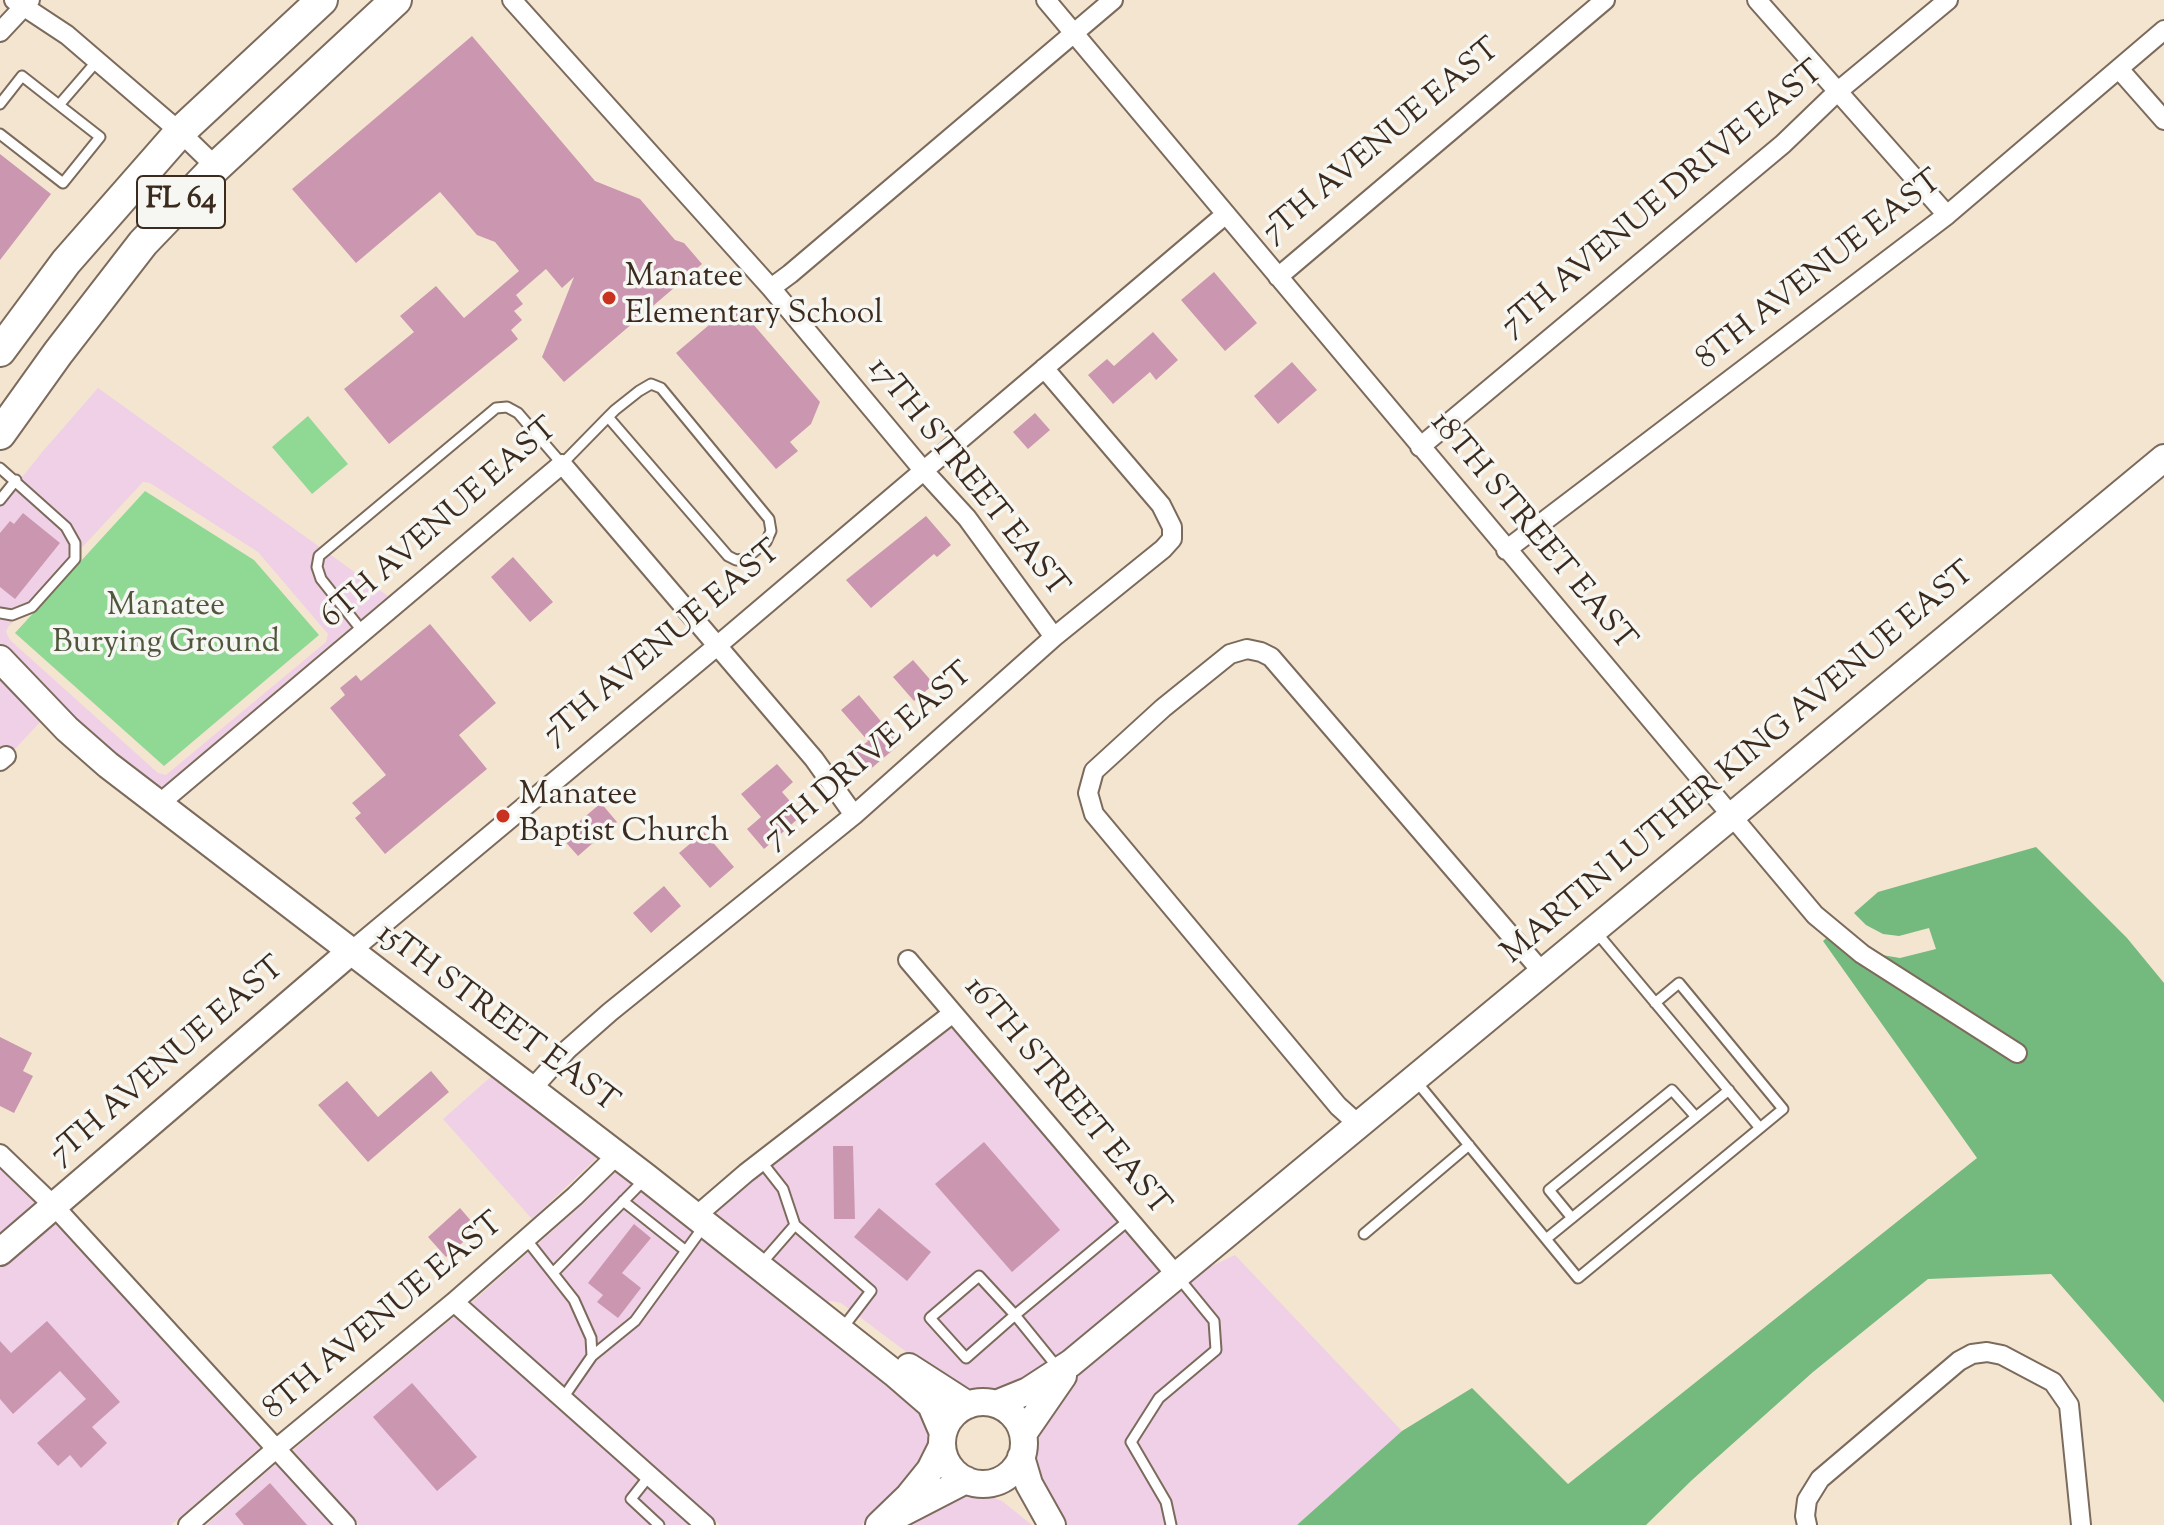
<!DOCTYPE html>
<style>
body{margin:0}
canvas{display:block;background:#f4e5d0}
</style>
<canvas width="2164" height="1525"></canvas>
<script>
const c = document.querySelector('canvas').getContext('2d');
c.lineJoin = 'round';
function fill(path, color) {
  c.fillStyle = color;
  c.fill(path, 'evenodd');
}
function toPath(rows) {
  const path = new Path2D();
  for (const r of rows) {
    if (r.length === 3) {
      path.moveTo(r[0] + r[2], r[1]);
      path.arc(r[0], r[1], r[2], 0, 2 * Math.PI);
      continue;
    }
    path.moveTo(r[0], r[1]);
    for (let i = 2; i < r.length; i += 2) path.lineTo(r[i], r[i + 1]);
  }
  return path;
}
function trace(path, color, width, dash) {
  c.strokeStyle = color;
  c.lineWidth = width;
  c.lineCap = dash ? 'butt' : 'round';
  c.setLineDash(dash || []);
  c.stroke(path);
}
function drawText(font, color, halo, rows, align = 'center') {
  c.font = font + ' "Sorts Mill Goudy",serif';
  c.lineWidth = 7;
  c.setLineDash([]);
  c.textBaseline = 'middle';
  c.strokeStyle = halo;
  c.fillStyle = color;
  for (const [text, x, y, turn = 0] of rows) {
    c.save();
    c.translate(x, y);
    c.rotate((+turn || 0) * Math.PI / 180);
    c.textAlign = isNaN(turn) ? turn : align;
    if (halo) c.strokeText(text, 0, 0);
    c.fillText(text, 0, 0);
    c.restore();
  }
}
fill(toPath([
 [98,388,388,596,159,790,89,736,0,646,0,505,43,451],
 [143,482,150,483,258,552,328,634,326,642,166,775,158,773,10,640,6,632,8,627],
 [0,672,44,718,0,765],
 [953,1027,1161,1273,1070,1349,1068,1348,1063,1355,1027,1379,995,1392,989,1390,966,1393,924,1365,841,1303,832,1301,821,1303,713,1216,753,1181],
 [494,1074,600,1155,532,1219,443,1119],
 [0,1168,38,1204,0,1237],
 [618,1169,810,1320,812,1327,818,1326,923,1412,931,1443,921,1463,901,1488,861,1525,720,1525,471,1303,582,1205],
 [54,1221,262,1446,171,1525,0,1525,0,1267],
 [1235,1255,1402,1431,1297,1525,1063,1525,1039,1480,1033,1460,1035,1454,1035,1436,1079,1371,1197,1273],
 [455,1316,690,1525,359,1525,293,1450],
 [277,1463,332,1525,206,1525],
 [968,1492,981,1496,987,1495,1002,1501,1032,1525,903,1525]
]), '#efd0e7');
fill(toPath([
 [308,416,348,464,312,494,272,447],
 [145,491,254,560,319,635,164,766,15,633]
]), '#90d995');
fill(toPath([
 [2036,847,2127,938,2164,983,2164,1403,2051,1274,1928,1279,1813,1372,1692,1480,1646,1525,1297,1525,1402,1431,1472,1388,1568,1484,1977,1158,1823,941,1839,927,1876,954,1900,958,1936,949,1929,928,1899,936,1883,934,1866,925,1854,913,1878,892]
]), '#74b97e');
fill(toPath([
 [472,36,595,181,640,199,675,240,684,243,702,264,564,382,542,357,574,277,562,288,546,269,516,295,523,304,514,311,522,320,511,330,518,339,389,444,344,389,414,332,400,316,436,286,464,318,519,271,495,242,477,235,440,192,356,263,292,189],
 [0,154,51,194,0,260],
 [1214,272,1257,323,1225,351,1181,300],
 [735,303,820,402,811,424,790,442,798,451,776,469,676,353],
 [1153,332,1178,360,1156,380,1150,372,1113,404,1088,375,1107,359,1114,366],
 [1292,362,1317,390,1278,424,1254,396],
 [1035,413,1050,430,1028,449,1013,432],
 [23,513,60,543,15,599,0,587,0,533,10,521,14,524],
 [926,516,951,545,937,557,934,554,871,608,846,580],
 [513,557,553,602,530,622,491,577],
 [430,624,496,703,459,735,487,769,385,854,355,818,361,813,352,803,386,775,330,708,345,695,340,688,356,675,361,681],
 [913,660,934,684,914,701,893,677],
 [859,695,900,744,867,772,852,754,868,741,841,710],
 [777,764,793,782,782,792,802,815,764,849,747,829,761,817,741,794],
 [601,803,617,822,578,856,561,837],
 [704,832,734,867,710,888,679,853],
 [664,886,681,906,651,933,633,913],
 [0,1037,32,1053,23,1071,33,1076,14,1113,0,1106],
 [431,1071,449,1092,368,1162,318,1105,347,1081,378,1117],
 [984,1142,1060,1230,1012,1272,935,1184],
 [833,1146,853,1146,855,1219,834,1219],
 [460,1208,478,1229,446,1257,428,1237],
 [879,1208,931,1252,907,1281,854,1237],
 [634,1224,651,1238,622,1273,641,1288,618,1318,597,1302,603,1295,588,1283],
 [47,1321,120,1402,92,1427,107,1443,81,1468,70,1455,58,1466,37,1443,86,1399,60,1371,13,1414,0,1399,0,1341,11,1353],
 [412,1383,477,1457,437,1491,373,1417],
 [270,1483,307,1525,244,1525,235,1514]
]), '#cb97b0');
const lane = toPath([
 [0,104,22,76,59,105],
 [0,134,63,183,100,137,59,105,97,61],
 [0,468,66,527,75,543,75,559,32,607,12,615,0,613],
 [0,500,16,480],
 [363,632,321,579,317,567,319,556,496,408,507,407,518,413,562,464,608,417,615,410,639,391,651,384,661,388,769,519,771,531,766,542,745,559,736,560,728,556,608,417],
 [1655,1003,1679,983,1783,1109,1760,1128],
 [1416,1081,1578,1278,1760,1128,1597,933],
 [761,1161,783,1189,795,1225,871,1291,848,1321],
 [623,1201,686,1251],
 [1572,1218,1549,1190,1672,1090,1696,1117],
 [1364,1234,1469,1145],
 [526,1239,574,1300,591,1338,592,1356,563,1398],
 [1546,1239,1729,1090],
 [761,1264,795,1225],
 [553,1273,646,1178],
 [979,1276,1015,1315,966,1358,930,1318,979,1276],
 [592,1356,635,1321,704,1226],
 [1058,1368,1015,1315,1129,1220],
 [650,1475,631,1499,659,1525],
 [1171,1525,1166,1502,1131,1442,1159,1398,1216,1350,1214,1321,1178,1277]
]);
const street = toPath([
 [14,0,67,35,180,132,216,167],
 [512,0,771,288,923,470,967,518,1054,637],
 [1046,0,1815,915,1862,954,2017,1053],
 [1757,0,1947,215],
 [0,32,30,0],
 [2119,69,2164,120],
 [1278,277,1605,0],
 [771,288,790,274,1113,0],
 [1420,447,1783,144,1837,92,1948,0],
 [1506,550,1947,215,2164,30],
 [0,761,6,756],
 [159,804,562,464,814,759,854,815],
 [350,952,717,646,1226,214],
 [908,960,1177,1276],
 [531,1090,568,1049,610,1012,854,815,1054,637,1163,549,1172,539,1172,527,1161,505,1044,368],
 [1359,1125,1338,1106,1094,814,1088,793,1094,771,1163,708,1230,654,1247,649,1261,652,1271,657,1543,973],
 [0,1154,54,1206,346,1525],
 [696,1216,746,1173,953,1013],
 [454,1302,705,1525],
 [188,1525,277,1448,454,1302,575,1196,617,1155],
 [1807,1525,1805,1516,1807,1500,1820,1479,1959,1361,1972,1354,1987,1352,2002,1355,2053,1382,2069,1405,2081,1525]
]);
const secondary = toPath([
 [0,659,67,729,108,765,646,1177,894,1373,931,1405,943,1433],
 [0,1252,350,952],
 [909,1367,968,1405],
 [983,1443,41],
 [996,1404,1028,1391,1071,1363,2164,458],
 [1023,1434,1063,1376],
 [1021,1457,1029,1484,1052,1525],
 [900,1514,966,1480],
 [879,1525,909,1496,930,1470,942,1446]
]);
const primary = toPath([
 [0,351,66,262,180,132,322,0],
 [0,434,58,353,143,243,216,167,396,0]
]);
trace(lane, '#7c6b5c', 13);
trace(street, '#7c6b5c', 22);
trace(secondary, '#7c6b5c', 30);
trace(primary, '#7c6b5c', 34);
trace(lane, '#fff', 9);
trace(street, '#fff', 18);
trace(secondary, '#fff', 26);
trace(primary, '#fff', 30);
for (const [x, y, r, color] of [
 [609,298,8,"#c8321e"],
 [503,816,8,"#c8321e"]
]) {
  const dot = new Path2D();
  dot.arc(x, y, r, 0, 2 * Math.PI);
  c.fillStyle = color;
  c.fill(dot);
  trace(dot, '#f6f6f2', 3);
}
for (const [x, y, w] of [
 [181,202,88]
]) {
  const box = new Path2D();
  box.roundRect(x - w / 2, y - 26, w, 52, 6);
  c.fillStyle = '#f6f6f2';
  c.fill(box);
  trace(box, '#3b2a1e', 2);
}
drawText('bold 30px', '#3b2a1e', null, [
 ["FL 64",181,202]
]);
drawText('32px', '#3b2a1e', '#f6f6f2', [
 ["7TH AVENUE EAST",1383,143,-40],
 ["7TH AVENUE DRIVE EAST",1664,201,-40],
 ["8TH AVENUE EAST",1821,272,-38],
 ["17TH STREET EAST",966,479,51],
 ["6TH AVENUE EAST",441,525,-41],
 ["18TH STREET EAST",1531,533,50],
 ["7TH AVENUE EAST",664,645,-40],
 ["7TH DRIVE EAST",870,758,-41],
 ["MARTIN LUTHER KING AVENUE EAST",1740,765,-40],
 ["15TH STREET EAST",496,1020,37],
 ["7TH AVENUE EAST",169,1063,-41],
 ["16TH STREET EAST",1065,1098,50],
 ["8TH AVENUE EAST",385,1318,-40]
]);
drawText('32px', '#3b2a1e', '#f6f6f2', [
 ["Manatee",625,280],
 ["Elementary School",625,317],
 ["Manatee",519,798],
 ["Baptist Church",519,835]
], 'left');
drawText('32px', '#50563c', '#f6f6f2', [
 ["Manatee",166,609],
 ["Burying Ground",166,646]
]);
</script>
